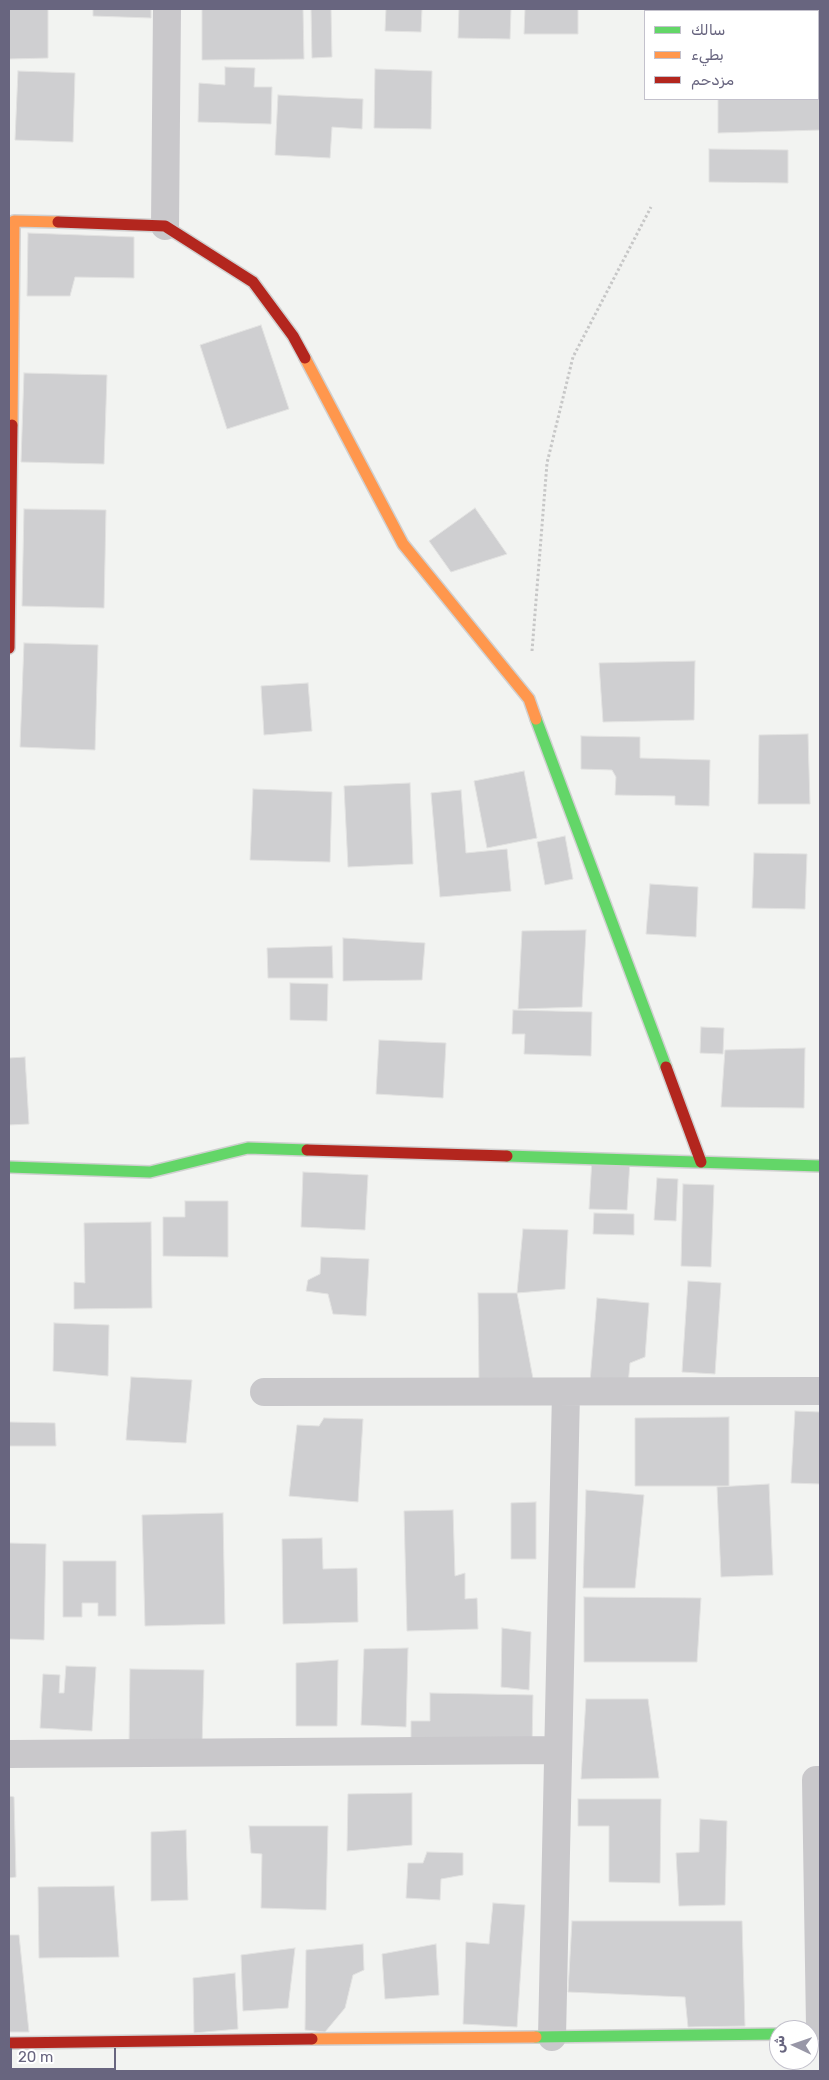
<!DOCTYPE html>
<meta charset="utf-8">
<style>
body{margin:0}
#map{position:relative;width:829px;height:2080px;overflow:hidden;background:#f2f3f1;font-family:Rubik,"Noto Naskh Arabic",sans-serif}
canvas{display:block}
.frame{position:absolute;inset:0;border:10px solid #68657f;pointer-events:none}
.legend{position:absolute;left:644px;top:10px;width:175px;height:90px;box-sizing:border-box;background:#fff;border:1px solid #c3c1cc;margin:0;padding:6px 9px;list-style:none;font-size:15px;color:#68657f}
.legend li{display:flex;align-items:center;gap:10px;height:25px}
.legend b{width:25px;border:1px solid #c3c1cc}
.north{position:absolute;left:769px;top:2020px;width:50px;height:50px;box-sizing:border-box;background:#fff;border:1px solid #c3c1cc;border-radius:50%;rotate:273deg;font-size:14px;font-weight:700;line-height:20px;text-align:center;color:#68657f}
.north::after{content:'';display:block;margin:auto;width:18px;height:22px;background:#9897a7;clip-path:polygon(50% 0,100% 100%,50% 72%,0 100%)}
.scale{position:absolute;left:10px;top:2048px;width:106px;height:22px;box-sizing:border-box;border:2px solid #68657f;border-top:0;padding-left:6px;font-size:15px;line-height:18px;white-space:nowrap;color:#68657f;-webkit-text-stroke:4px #fff;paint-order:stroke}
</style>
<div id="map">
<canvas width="829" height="2080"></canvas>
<div class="frame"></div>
<ul class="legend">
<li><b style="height:6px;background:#63d668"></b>سالك</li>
<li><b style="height:6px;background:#ff974d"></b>بطيء</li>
<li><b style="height:6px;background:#b3261e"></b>مزدحم</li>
</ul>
<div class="north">ش</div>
<div class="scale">20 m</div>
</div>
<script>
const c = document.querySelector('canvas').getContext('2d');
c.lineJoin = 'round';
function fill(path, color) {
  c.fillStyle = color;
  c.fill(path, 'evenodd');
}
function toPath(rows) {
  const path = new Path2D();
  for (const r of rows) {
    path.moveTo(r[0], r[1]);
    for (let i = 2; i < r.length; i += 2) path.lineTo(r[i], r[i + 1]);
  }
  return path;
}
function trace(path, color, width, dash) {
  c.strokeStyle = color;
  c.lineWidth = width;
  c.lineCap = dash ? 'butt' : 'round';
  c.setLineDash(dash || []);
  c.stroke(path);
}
const building = toPath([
 [9,9,48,9,48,58,9,59,9,9],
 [93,9,151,9,151,18,93,16,93,9],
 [202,9,303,9,304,59,202,60,202,9],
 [311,9,331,9,332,57,312,58,311,9],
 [386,9,422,9,421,32,385,31,386,9],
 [459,9,511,9,510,39,458,38,459,9],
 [525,9,578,9,578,34,524,34,525,9],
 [715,9,820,9,820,130,718,133,718,99,818,99,818,11,715,11,715,9],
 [225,67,255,68,254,87,272,87,271,124,198,122,199,83,225,85,225,67],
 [375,69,432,71,431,129,374,128,375,69],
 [18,71,75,73,73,142,15,140,18,71],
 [278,95,363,99,362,129,332,127,330,158,275,155,278,95],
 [709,149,788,150,788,183,709,182,709,149],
 [28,233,134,237,134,278,75,277,70,296,27,296,28,233],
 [261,325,289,409,227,429,200,345,261,325],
 [24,373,107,375,104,464,21,462,24,373],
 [475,508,507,554,451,572,429,541,475,508],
 [24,509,106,510,104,608,22,606,24,509],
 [24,643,98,645,95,750,20,747,24,643],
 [695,661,694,720,603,722,599,663,695,661],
 [308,683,312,731,264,735,261,686,308,683],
 [808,734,810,804,758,804,759,735,808,734],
 [581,736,640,737,640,758,710,760,709,806,675,805,675,796,615,795,616,777,612,770,581,769,581,736],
 [524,771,537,838,487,848,474,781,524,771],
 [410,783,413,864,348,867,344,786,410,783],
 [253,789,332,792,330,862,250,860,253,789],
 [461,790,466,853,507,849,511,891,440,897,431,793,461,790],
 [565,836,573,879,545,885,537,842,565,836],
 [754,853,807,854,805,909,752,908,754,853],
 [650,884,698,887,696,937,646,934,650,884],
 [586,930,582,1007,518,1009,522,931,586,930],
 [343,938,425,943,422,980,343,981,343,938],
 [332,946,333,978,268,978,267,948,332,946],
 [290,983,328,984,327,1021,290,1020,290,983],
 [513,1010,592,1012,591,1056,524,1054,525,1034,512,1034,513,1010],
 [701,1027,724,1028,723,1054,700,1053,701,1027],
 [379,1040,446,1043,443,1098,376,1094,379,1040],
 [805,1048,804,1108,721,1107,725,1050,805,1048],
 [25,1057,29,1124,9,1125,9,1058,25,1057],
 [592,1159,630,1160,627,1210,589,1209,592,1159],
 [303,1172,368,1175,365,1230,301,1227,303,1172],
 [657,1178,678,1179,676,1221,654,1220,657,1178],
 [683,1184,714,1185,711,1267,681,1266,683,1184],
 [185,1201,228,1201,228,1257,163,1256,163,1217,185,1217,185,1201],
 [594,1213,634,1214,634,1235,593,1234,594,1213],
 [151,1222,152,1308,74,1309,74,1282,85,1283,84,1223,151,1222],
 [523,1229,568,1230,565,1289,517,1293,523,1229],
 [321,1257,369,1259,366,1316,333,1314,328,1294,306,1291,308,1280,320,1274,321,1257],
 [688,1281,721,1283,715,1374,682,1372,688,1281],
 [478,1293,517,1293,534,1384,479,1381,478,1293],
 [597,1298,649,1303,645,1357,630,1363,628,1385,590,1382,597,1298],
 [54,1323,109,1325,108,1376,53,1371,54,1323],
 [131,1377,192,1380,186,1443,126,1440,131,1377],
 [795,1411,820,1412,820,1484,791,1483,795,1411],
 [729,1417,729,1486,635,1486,635,1418,729,1417],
 [324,1418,363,1419,358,1502,289,1496,297,1425,319,1426,324,1418],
 [9,1422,55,1423,56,1446,9,1446,9,1422],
 [769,1484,773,1575,721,1577,717,1487,769,1484],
 [586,1490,644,1495,635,1588,583,1588,586,1490],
 [536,1502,536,1559,511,1559,511,1503,536,1502],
 [453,1510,455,1576,465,1573,465,1599,477,1598,478,1629,407,1631,404,1511,453,1510],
 [223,1513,225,1624,145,1626,142,1515,223,1513],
 [322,1538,323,1569,357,1568,358,1622,283,1624,282,1539,322,1538],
 [9,1543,46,1544,44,1640,9,1639,9,1543],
 [63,1561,116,1561,116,1616,98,1616,98,1603,82,1603,82,1617,63,1617,63,1561],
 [584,1597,701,1598,697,1662,584,1662,584,1597],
 [502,1628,531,1632,529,1690,501,1687,502,1628],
 [408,1648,406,1727,361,1725,364,1649,408,1648],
 [338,1660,337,1726,296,1726,296,1663,338,1660],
 [66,1666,96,1667,92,1731,40,1728,43,1674,60,1675,59,1693,64,1693,66,1666],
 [130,1669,204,1670,202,1747,129,1745,130,1669],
 [430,1693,533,1695,532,1748,411,1746,411,1721,430,1721,430,1693],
 [586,1699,648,1699,659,1778,581,1779,586,1699],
 [412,1793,412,1845,347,1851,348,1794,412,1793],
 [9,1796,14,1797,16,1877,9,1878,9,1796],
 [578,1799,661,1799,660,1883,609,1882,609,1826,578,1826,578,1799],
 [700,1819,727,1821,725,1905,679,1906,676,1853,699,1852,700,1819],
 [249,1826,328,1826,326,1910,261,1908,262,1854,251,1853,249,1826],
 [186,1830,188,1900,151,1901,151,1832,186,1830],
 [427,1852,463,1853,463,1875,441,1879,440,1900,406,1898,408,1863,423,1863,427,1852],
 [114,1886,119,1957,39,1958,38,1887,114,1886],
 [493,1903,525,1905,517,2027,463,2024,466,1942,489,1944,493,1903],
 [572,1921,742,1921,745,2026,688,2027,685,1997,568,1992,572,1921],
 [9,1935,19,1935,29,2032,9,2032,9,1935],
 [363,1944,364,1970,353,1975,345,2008,325,2032,305,2030,306,1950,363,1944],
 [436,1944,439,1995,385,1999,382,1954,436,1944],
 [295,1948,288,2008,243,2011,241,1955,295,1948],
 [235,1973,238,2029,194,2033,193,1978,235,1973]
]);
fill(building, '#cfcfd1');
trace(building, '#e2e2e1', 1);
const fast = toPath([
 [536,719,666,1067],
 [507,1156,820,1166],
 [9,1167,150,1172,248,1148,307,1150],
 [536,2037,779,2034]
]);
const slow = toPath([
 [305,358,403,544,529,699,536,719],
 [12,425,14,221,58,222],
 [312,2039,536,2037]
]);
const jam = toPath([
 [58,222,165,226,253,282,293,336,305,358],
 [9,648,12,425],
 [666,1067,701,1162],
 [307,1150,507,1156],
 [9,2043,312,2039]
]);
trace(fast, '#d0d0d0', 14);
trace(slow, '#d0d0d0', 14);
trace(jam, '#d0d0d0', 14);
trace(toPath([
 [532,651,547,463,573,357,651,207]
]), '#c7c7c7', 3, [2.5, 2.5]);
trace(toPath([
 [165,226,167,9],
 [264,1392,820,1391],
 [9,1754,558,1750],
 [820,1780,816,1780,820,2026],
 [552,2037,566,1392]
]), '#c9c8cb', 28);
trace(fast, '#63d668', 11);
trace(slow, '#ff974d', 11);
trace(jam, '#b3261e', 11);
</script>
